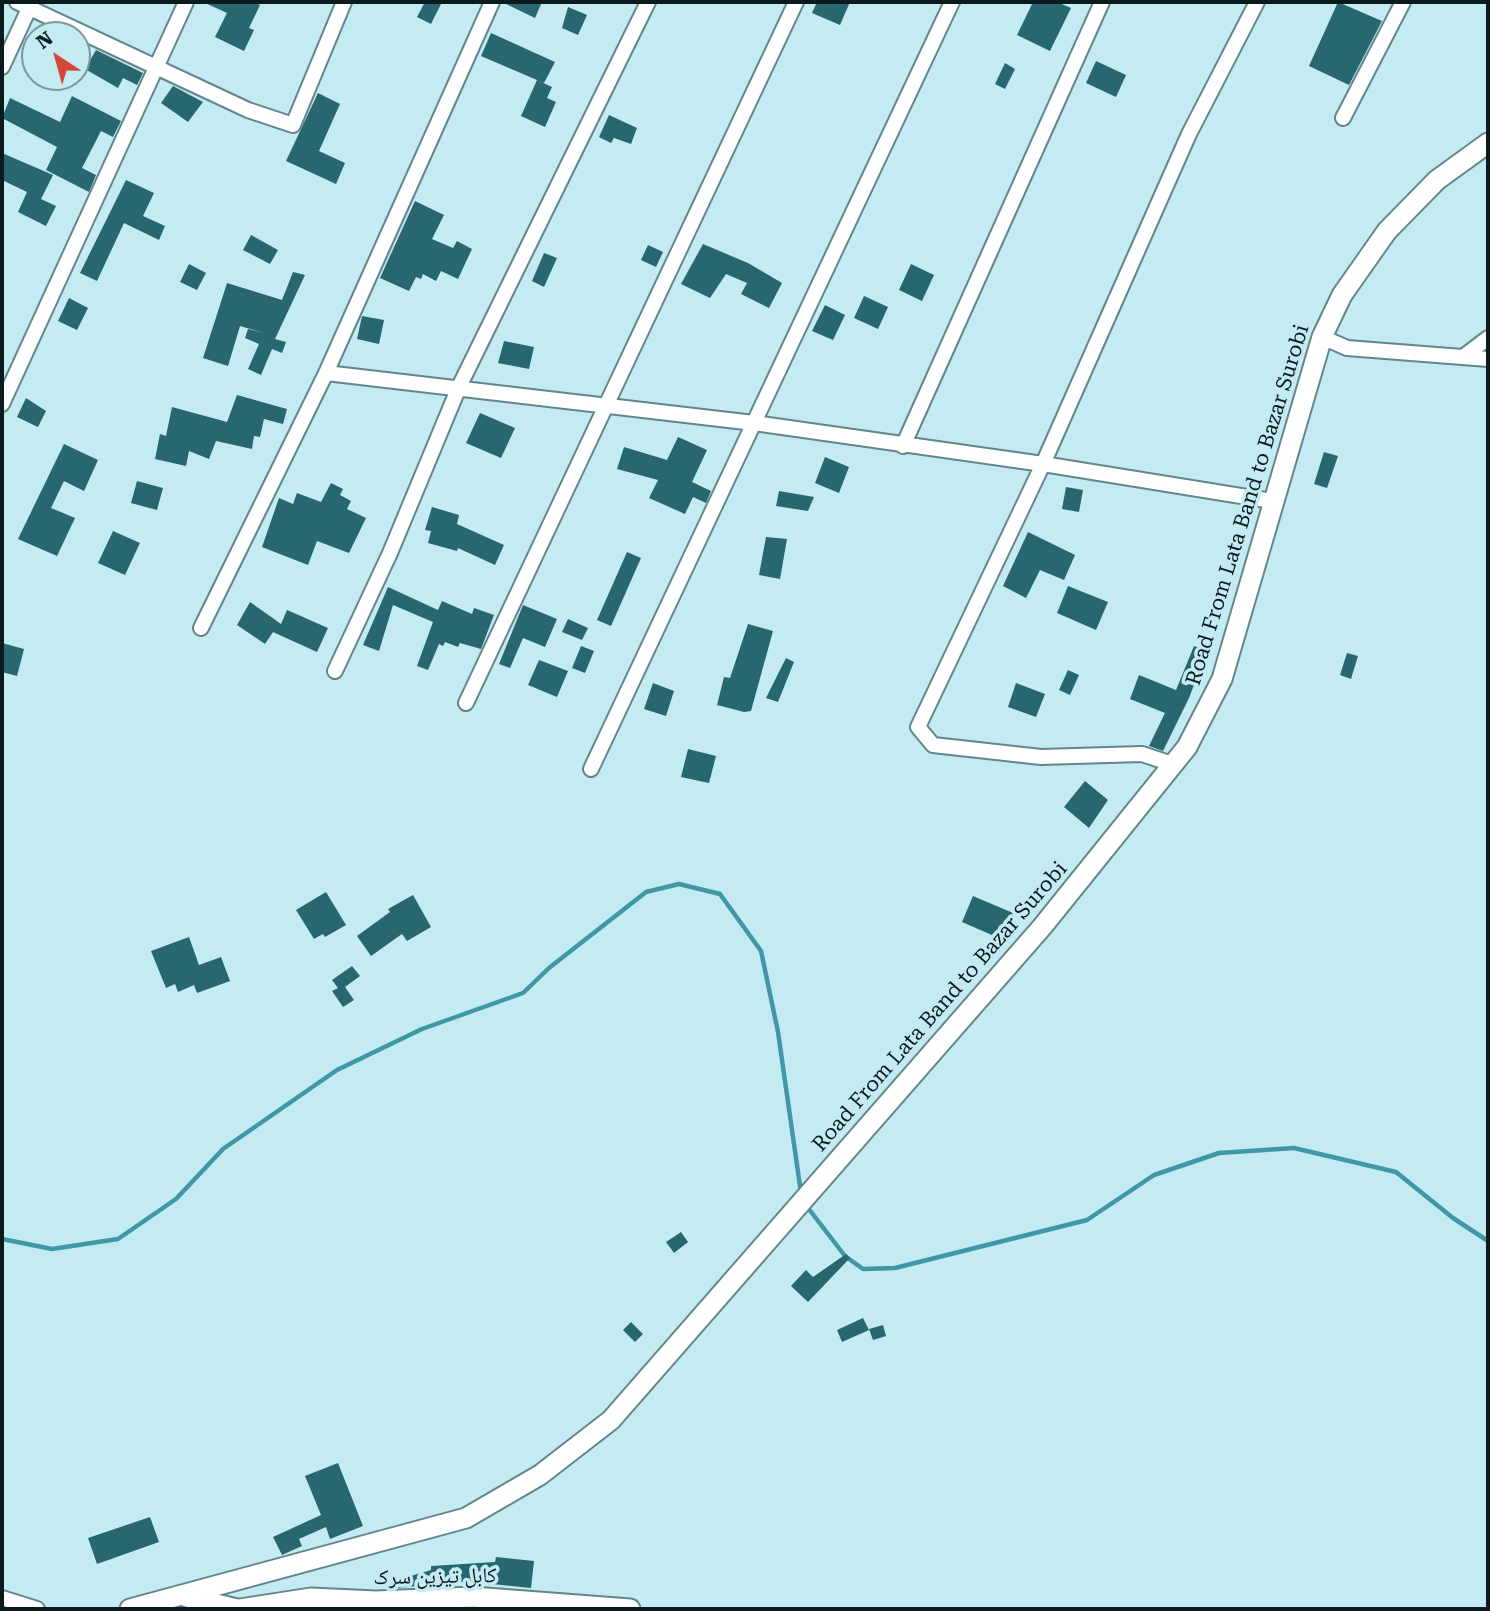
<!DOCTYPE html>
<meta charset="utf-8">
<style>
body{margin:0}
#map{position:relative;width:1490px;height:1611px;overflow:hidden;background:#c3ebf1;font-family:"Roboto Serif",serif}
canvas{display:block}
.frame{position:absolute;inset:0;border:4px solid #0b1a1d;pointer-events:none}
.north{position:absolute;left:21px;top:21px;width:70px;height:70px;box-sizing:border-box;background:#c3ebf1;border:2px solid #79979c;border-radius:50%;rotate:324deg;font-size:19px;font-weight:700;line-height:28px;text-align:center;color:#0b1a1d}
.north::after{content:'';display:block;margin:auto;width:24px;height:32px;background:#d44739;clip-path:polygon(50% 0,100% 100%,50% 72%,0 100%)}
</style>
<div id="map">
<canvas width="1490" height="1611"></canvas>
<div class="frame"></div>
<div class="north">N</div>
</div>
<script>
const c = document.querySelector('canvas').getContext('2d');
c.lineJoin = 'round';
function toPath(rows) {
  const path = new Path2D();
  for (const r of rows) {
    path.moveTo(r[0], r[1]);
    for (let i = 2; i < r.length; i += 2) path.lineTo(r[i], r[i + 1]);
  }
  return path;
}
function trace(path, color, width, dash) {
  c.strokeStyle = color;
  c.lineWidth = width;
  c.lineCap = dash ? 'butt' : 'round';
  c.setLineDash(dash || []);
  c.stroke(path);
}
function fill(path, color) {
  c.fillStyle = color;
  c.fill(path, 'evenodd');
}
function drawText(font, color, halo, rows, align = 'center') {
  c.font = font + ' "Roboto Serif","Noto Naskh Arabic",serif';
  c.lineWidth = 7;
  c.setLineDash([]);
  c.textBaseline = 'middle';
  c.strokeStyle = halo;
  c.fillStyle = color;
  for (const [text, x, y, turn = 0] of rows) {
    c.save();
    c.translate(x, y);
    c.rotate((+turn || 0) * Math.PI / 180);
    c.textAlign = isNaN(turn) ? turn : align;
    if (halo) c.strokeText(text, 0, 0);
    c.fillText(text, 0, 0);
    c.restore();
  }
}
trace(toPath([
 [805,1204,845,1256,863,1269,895,1268,1087,1220,1154,1175,1219,1153,1294,1148,1396,1172,1453,1218,1488,1241],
 [2,1239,52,1249,118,1239,176,1199,223,1149,337,1070,422,1029,523,993,549,968,646,892,679,884,720,894,761,951,778,1032,801,1193]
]), '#4097a5', 4.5);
fill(toPath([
 [203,2,253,2,260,5,249,28,254,30,244,51,215,37,227,13],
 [425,2,442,2,431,24,417,17],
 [502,2,542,2,535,18],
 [817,2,850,2,840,25,812,13],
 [1033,2,1057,2,1071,8,1050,51,1017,35],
 [1338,2,1382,21,1349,85,1309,66],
 [568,7,587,15,578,35,562,28],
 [491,33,555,62,544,83,481,56],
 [96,50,143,73,137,85,123,78,118,88,85,69],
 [1096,61,1126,75,1116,97,1086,83],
 [1005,63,1015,69,1005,89,995,84],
 [537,80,552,87,547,98,556,102,545,127,521,116],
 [173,86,203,102,188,122,161,103],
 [318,93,340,104,319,151,345,163,336,184,286,161],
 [72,96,121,121,113,137,101,131,82,168,96,175,89,192,46,170,57,147,2,118,10,98,60,122],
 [609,115,637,128,631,144,614,138,611,143,599,137],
 [2,153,53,175,41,199,56,206,46,226,18,212,27,192,2,180],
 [126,180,154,193,143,216,165,226,159,240,124,223,97,281,80,273],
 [415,201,444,215,432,239,453,248,457,241,472,249,458,279,441,271,436,281,423,274,421,279,416,277,409,291,380,278],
 [251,235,278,250,270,264,243,250],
 [703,244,748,263,782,283,769,308,741,294,747,283,726,274,710,298,681,284],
 [648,245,663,252,656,267,641,260],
 [544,253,557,258,544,287,532,281],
 [189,264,206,273,197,290,180,282],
 [911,264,934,275,922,301,899,290],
 [293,272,305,275,275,339,286,342,282,353,272,349,261,375,248,369,259,344,245,338,248,329,264,333,240,326,228,366,203,358,227,283,282,300],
 [864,296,888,307,878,329,854,318],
 [69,298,88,308,77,330,58,321],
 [825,305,845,315,833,340,812,331],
 [362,316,384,320,379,344,357,339],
 [504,341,534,347,529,369,498,363],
 [237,395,287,409,283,424,264,419,260,437,254,436,252,449,216,441,209,459,189,451,186,466,155,459,160,434,166,436,172,407,227,422],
 [26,398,46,411,38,427,17,417],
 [480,413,515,428,501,458,466,443],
 [678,437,707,450,692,482,711,491,706,503,693,497,685,514,649,498,658,480,617,469,624,447,667,460],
 [64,444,98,460,84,491,64,481,51,508,75,518,57,556,18,539],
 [1324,452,1338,456,1327,488,1314,484],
 [825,457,849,467,839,493,815,483],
 [137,481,163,488,157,510,131,503],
 [331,483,343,489,340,495,351,501,347,509,366,518,349,553,317,541,308,565,262,547,279,498,293,504,297,493,321,502],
 [1066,487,1083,490,1079,512,1062,509],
 [779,491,814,497,808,511,776,506],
 [432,507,459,515,457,524,504,545,495,565,458,548,457,551,428,543,431,531,425,530],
 [113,531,140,543,125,575,98,563],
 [1028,532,1075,555,1064,580,1040,570,1026,598,1003,586],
 [766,537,787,539,780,579,759,575],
 [627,552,641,558,611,626,597,620],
 [1068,586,1108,602,1096,630,1057,613],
 [388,587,438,610,442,601,472,614,474,608,494,615,481,649,460,643,458,647,445,642,443,646,439,644,428,670,417,666,433,622,393,605,379,651,363,645],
 [250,602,281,624,287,610,328,628,317,652,273,632,265,644,237,625],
 [523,605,557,619,545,647,523,638,510,668,499,664],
 [568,619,588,628,582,640,562,632],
 [748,624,773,631,751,711,744,712,717,705,724,677,730,678],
 [2,643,24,649,17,676,2,672],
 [581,646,594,651,585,673,572,668],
 [1194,646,1207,651,1189,698,1163,751,1149,746,1165,713,1130,699,1139,675,1176,690],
 [1347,653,1358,656,1351,679,1340,675],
 [786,658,794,662,778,702,766,698],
 [539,660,568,671,557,697,528,685],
 [1068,670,1079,675,1070,695,1059,690],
 [653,683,674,691,666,716,644,709],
 [1016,683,1045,694,1036,717,1008,707],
 [688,749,716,756,709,783,681,777],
 [1085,781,1108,800,1089,828,1064,807],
 [326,892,346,925,325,937,323,934,314,939,296,910],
 [413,895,431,927,407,941,402,934,371,956,357,936,390,912,388,909],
 [973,896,1013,913,1001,939,962,922],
 [189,937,199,965,221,957,230,981,197,993,194,985,178,992,175,984,166,988,151,951],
 [352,966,360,976,345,987,354,1000,343,1007,332,991,338,988,332,980],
 [681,1232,688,1242,674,1253,666,1242],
 [846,1254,850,1258,808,1302,791,1286,806,1270,813,1277],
 [863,1318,869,1330,842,1342,837,1330],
 [631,1322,643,1334,635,1342,623,1330],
 [883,1325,886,1336,873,1340,869,1329],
 [338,1463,363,1526,330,1539,326,1527,299,1539,302,1546,282,1555,273,1537,321,1515,305,1476],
 [150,1517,159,1542,97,1564,88,1538],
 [496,1557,534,1561,531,1588,492,1584,493,1579,396,1588,394,1581,431,1570,431,1566,495,1562]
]), '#286670');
const street = toPath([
 [17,2,248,110,293,125,344,2],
 [2,67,32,2],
 [1343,118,1403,2],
 [1322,337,1347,348,1488,359],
 [1463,357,1488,338],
 [326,373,754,423,1043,464,1272,501],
 [2,404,186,2],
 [903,446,1102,2],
 [201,628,326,373,492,2],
 [335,671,390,553,459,387,648,2],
 [466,703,796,2],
 [1172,764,1142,754,1041,757,933,745,918,727,1043,464,1189,134,1257,2],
 [591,769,952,2],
 [2,1598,37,1609]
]);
const secondary = toPath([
 [187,1597,237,1609],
 [130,1609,466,1518,540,1475,611,1420,1042,927,1187,747,1222,679,1322,337,1342,295,1387,231,1437,180,1488,143],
 [240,1609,311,1598,376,1601,473,1597,630,1609]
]);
trace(street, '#61868c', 18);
trace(secondary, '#61868c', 23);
trace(street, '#fff', 14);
trace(secondary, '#fff', 19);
drawText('21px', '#0b1a1d', '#c3ebf1', [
 ["Road From Lata Band to Bazar Surobi",1248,505,-73],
 ["Road From Lata Band to Bazar Surobi",940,1007,-49],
 ["کابل تیزین سرک",435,1577,-1]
]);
</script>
